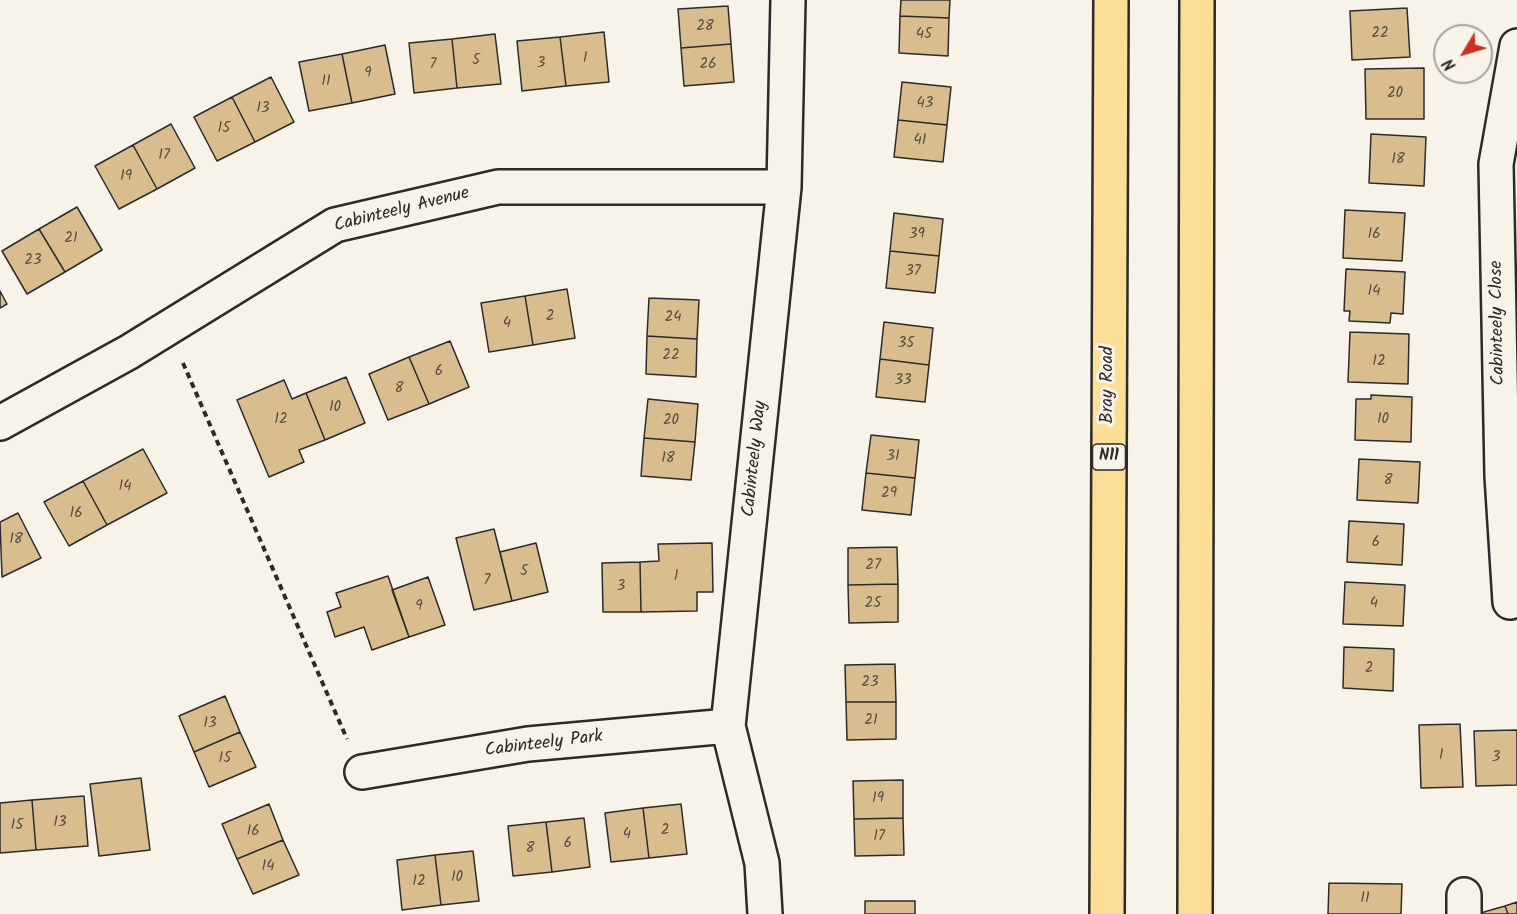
<!DOCTYPE html>
<style>
body{margin:0}
#map{position:relative;width:1517px;height:914px;overflow:hidden;background:#f7f3e8;font-family:Kalam,sans-serif}
canvas{display:block}
.north{position:absolute;left:1433px;top:24px;width:60px;height:60px;box-sizing:border-box;background:#f7f3e8;border:2px solid #a5a39c;border-radius:50%;rotate:232deg;font-size:16px;font-weight:700;line-height:24px;text-align:center;color:#2b2b2b}
.north::after{content:'';display:block;margin:auto;width:21px;height:27px;background:#c8321e;clip-path:polygon(50% 0,100% 100%,50% 72%,0 100%)}
</style>
<div id="map">
<canvas width="1517" height="914"></canvas>
<div class="north">N</div>
</div>
<script>
const c = document.querySelector('canvas').getContext('2d');
c.lineJoin = 'round';
function fill(path, color) {
  c.fillStyle = color;
  c.fill(path, 'evenodd');
}
function toPath(rows) {
  const path = new Path2D();
  for (const r of rows) {
    path.moveTo(r[0], r[1]);
    for (let i = 2; i < r.length; i += 2) path.lineTo(r[i], r[i + 1]);
  }
  return path;
}
function trace(path, color, width, dash) {
  c.strokeStyle = color;
  c.lineWidth = width;
  c.lineCap = dash ? 'butt' : 'round';
  c.setLineDash(dash || []);
  c.stroke(path);
}
function drawText(font, color, halo, rows, align = 'center') {
  c.font = font + ' Kalam,sans-serif';
  c.lineWidth = 6;
  c.setLineDash([]);
  c.textBaseline = 'middle';
  c.strokeStyle = halo;
  c.fillStyle = color;
  for (const [text, x, y, turn = 0] of rows) {
    c.save();
    c.translate(x, y);
    c.rotate((+turn || 0) * Math.PI / 180);
    c.textAlign = isNaN(turn) ? turn : align;
    if (halo) c.strokeText(text, 0, 0);
    c.fillText(text, 0, 0);
    c.restore();
  }
}
const building = toPath([
 [901,0,950,0,949,18,900,16,901,0],
 [728,6,731,44,681,48,678,9,728,6],
 [1407,8,1410,57,1352,60,1350,11,1407,8],
 [900,16,949,18,948,56,899,53,900,16],
 [604,32,609,82,566,86,560,37,604,32],
 [495,34,501,84,457,88,452,39,495,34],
 [560,37,566,86,522,91,517,41,560,37],
 [452,39,457,88,414,93,409,43,452,39],
 [731,44,734,82,684,86,681,48,731,44],
 [385,45,395,94,352,103,342,54,385,45],
 [342,54,352,103,309,111,299,62,342,54],
 [1424,68,1424,119,1366,119,1365,69,1424,68],
 [271,77,294,122,255,142,232,97,271,77],
 [902,82,951,87,947,125,898,120,902,82],
 [232,97,255,142,217,161,194,117,232,97],
 [898,120,947,125,943,162,894,157,898,120],
 [171,124,195,168,157,189,133,145,171,124],
 [1371,134,1426,137,1424,186,1369,183,1371,134],
 [133,145,157,189,119,209,95,166,133,145],
 [77,207,102,250,65,272,39,229,77,207],
 [1345,210,1405,213,1402,261,1343,258,1345,210],
 [894,213,943,219,939,256,890,251,894,213],
 [39,229,65,272,27,294,2,251,39,229],
 [890,251,939,256,935,293,886,288,890,251],
 [1346,269,1405,272,1403,314,1391,313,1390,323,1349,321,1350,311,1344,311,1346,269],
 [567,289,575,338,533,345,525,296,567,289],
 [0,291,7,304,0,308,0,291],
 [525,296,533,345,489,352,481,303,525,296],
 [649,298,699,300,697,339,647,336,649,298],
 [884,322,933,328,929,365,880,359,884,322],
 [1350,332,1409,334,1408,384,1348,382,1350,332],
 [647,336,697,339,696,377,646,374,647,336],
 [450,341,469,387,429,404,409,357,450,341],
 [409,357,429,404,388,420,369,374,409,357],
 [880,359,929,365,925,402,876,397,880,359],
 [346,377,365,423,325,440,306,393,346,377],
 [284,380,292,399,306,393,325,440,299,450,304,462,269,477,237,400,284,380],
 [1371,395,1412,397,1411,442,1355,440,1356,399,1371,399,1371,395],
 [648,399,698,404,695,442,644,438,648,399],
 [871,435,919,440,915,478,866,473,871,435],
 [644,438,695,442,691,480,641,476,644,438],
 [143,449,167,493,107,525,83,481,143,449],
 [1359,459,1420,462,1418,503,1357,500,1359,459],
 [866,473,915,478,911,515,862,510,866,473],
 [83,481,107,525,69,546,44,502,83,481],
 [18,513,41,558,2,577,0,522,18,513],
 [1349,521,1404,524,1402,565,1347,562,1349,521],
 [494,529,512,601,474,610,456,538,494,529],
 [536,543,548,592,512,601,500,552,536,543],
 [712,543,713,592,697,592,697,611,641,612,640,562,659,561,658,544,712,543],
 [897,547,898,584,848,585,848,548,897,547],
 [640,562,641,612,603,612,602,563,640,562],
 [388,576,409,637,372,650,364,627,335,637,327,612,341,607,336,593,388,576],
 [428,577,445,625,409,637,392,590,428,577],
 [1345,582,1405,585,1403,626,1343,624,1345,582],
 [898,584,898,622,849,623,848,585,898,584],
 [1344,647,1394,649,1393,691,1343,688,1344,647],
 [895,664,896,702,846,702,845,665,895,664],
 [225,696,240,732,194,752,179,716,225,696],
 [846,702,896,702,896,739,847,740,846,702],
 [1460,724,1463,787,1421,788,1419,725,1460,724],
 [1517,730,1517,785,1476,786,1474,731,1517,730],
 [240,732,256,767,209,787,194,752,240,732],
 [141,778,150,850,99,856,90,784,141,778],
 [903,780,903,818,854,819,853,781,903,780],
 [84,796,88,846,36,850,32,800,84,796],
 [32,800,36,850,0,853,0,803,32,800],
 [269,804,283,840,237,859,222,824,269,804],
 [681,804,687,854,649,858,643,808,681,804],
 [643,808,649,858,611,862,605,813,643,808],
 [584,818,590,867,552,872,546,822,584,818],
 [903,818,904,855,855,856,854,819,903,818],
 [546,822,552,872,513,876,508,826,546,822],
 [283,840,299,875,253,894,237,859,283,840],
 [473,851,479,901,441,905,435,855,473,851],
 [435,855,441,905,402,910,397,860,435,855],
 [1329,883,1402,884,1401,914,1328,914,1329,883],
 [865,901,915,901,915,914,865,914,865,901],
 [1517,902,1517,914,1508,914,1505,906,1517,902],
 [1505,906,1508,914,1477,914,1505,906]
]);
fill(building, '#d9bd8e');
trace(building, '#2b2b2b', 1.5);
const street = toPath([
 [0,423,129,352,335,225,498,187,784,187],
 [1510,602,1502,476,1496,164,1517,46],
 [362,772,528,744,728,726],
 [765,914,762,863,728,726,784,187,788,0],
 [1464,914,1464,895]
]);
const highway = toPath([
 [1107,914,1111,0],
 [1195,914,1197,0]
]);
trace(street, '#2b2b2b', 38);
trace(highway, '#2b2b2b', 38);
trace(toPath([
 [183,363,347,739]
]), '#2b2b2b', 4, [6, 4.5]);
trace(street, '#f7f3e8', 33);
trace(highway, '#fcde96', 33);
drawText('15px', '#565044', null, [
 ["28",705,27],
 ["22",1380,34],
 ["45",924,35],
 ["1",585,59],
 ["5",476,61],
 ["3",541,64],
 ["7",433,65],
 ["26",708,65],
 ["9",368,74],
 ["11",326,82],
 ["20",1395,94],
 ["43",925,104],
 ["13",263,109],
 ["15",224,129],
 ["41",920,141],
 ["17",164,156],
 ["18",1398,160],
 ["19",126,177],
 ["39",917,235],
 ["16",1374,235],
 ["21",71,239],
 ["23",33,261],
 ["37",913,272],
 ["14",1374,292],
 ["2",550,317],
 ["24",673,318],
 ["4",507,324],
 ["35",906,344],
 ["22",671,356],
 ["12",1379,362],
 ["6",439,372],
 ["33",903,381],
 ["8",399,389],
 ["10",335,408],
 ["12",281,420],
 ["10",1383,420],
 ["20",671,421],
 ["31",893,457],
 ["18",668,459],
 ["8",1388,481],
 ["14",125,487],
 ["29",889,494],
 ["16",76,514],
 ["18",16,540],
 ["6",1376,543],
 ["27",873,566],
 ["5",524,572],
 ["1",676,577],
 ["7",487,581],
 ["3",621,587],
 ["25",873,604],
 ["4",1374,604],
 ["9",419,607],
 ["2",1369,669],
 ["23",870,683],
 ["21",871,721],
 ["13",210,724],
 ["1",1441,756],
 ["3",1496,758],
 ["15",225,759],
 ["19",878,799],
 ["13",60,823],
 ["15",17,826],
 ["2",665,831],
 ["16",253,832],
 ["4",627,835],
 ["17",879,837],
 ["6",568,844],
 ["8",530,849],
 ["14",268,867],
 ["10",457,878],
 ["12",419,882],
 ["11",1365,899]
]);
for (const [x, y, w] of [
 [1109,457,33]
]) {
  const box = new Path2D();
  box.roundRect(x - w / 2, y - 13, w, 26, 4.5);
  c.fillStyle = '#f7f3e8';
  c.fill(box);
  trace(box, '#2b2b2b', 1.5);
}
drawText('bold 16px', '#2b2b2b', null, [
 ["N11",1109,457]
]);
drawText('18px', '#2b2b2b', '#f7f3e8', [
 ["Cabinteely Avenue",402,211,-14],
 ["Cabinteely Close",1499,323,-91],
 ["Bray Road",1109,385,-90],
 ["Cabinteely Way",756,459,-84],
 ["Cabinteely Park",544,745,-7]
]);
</script>
